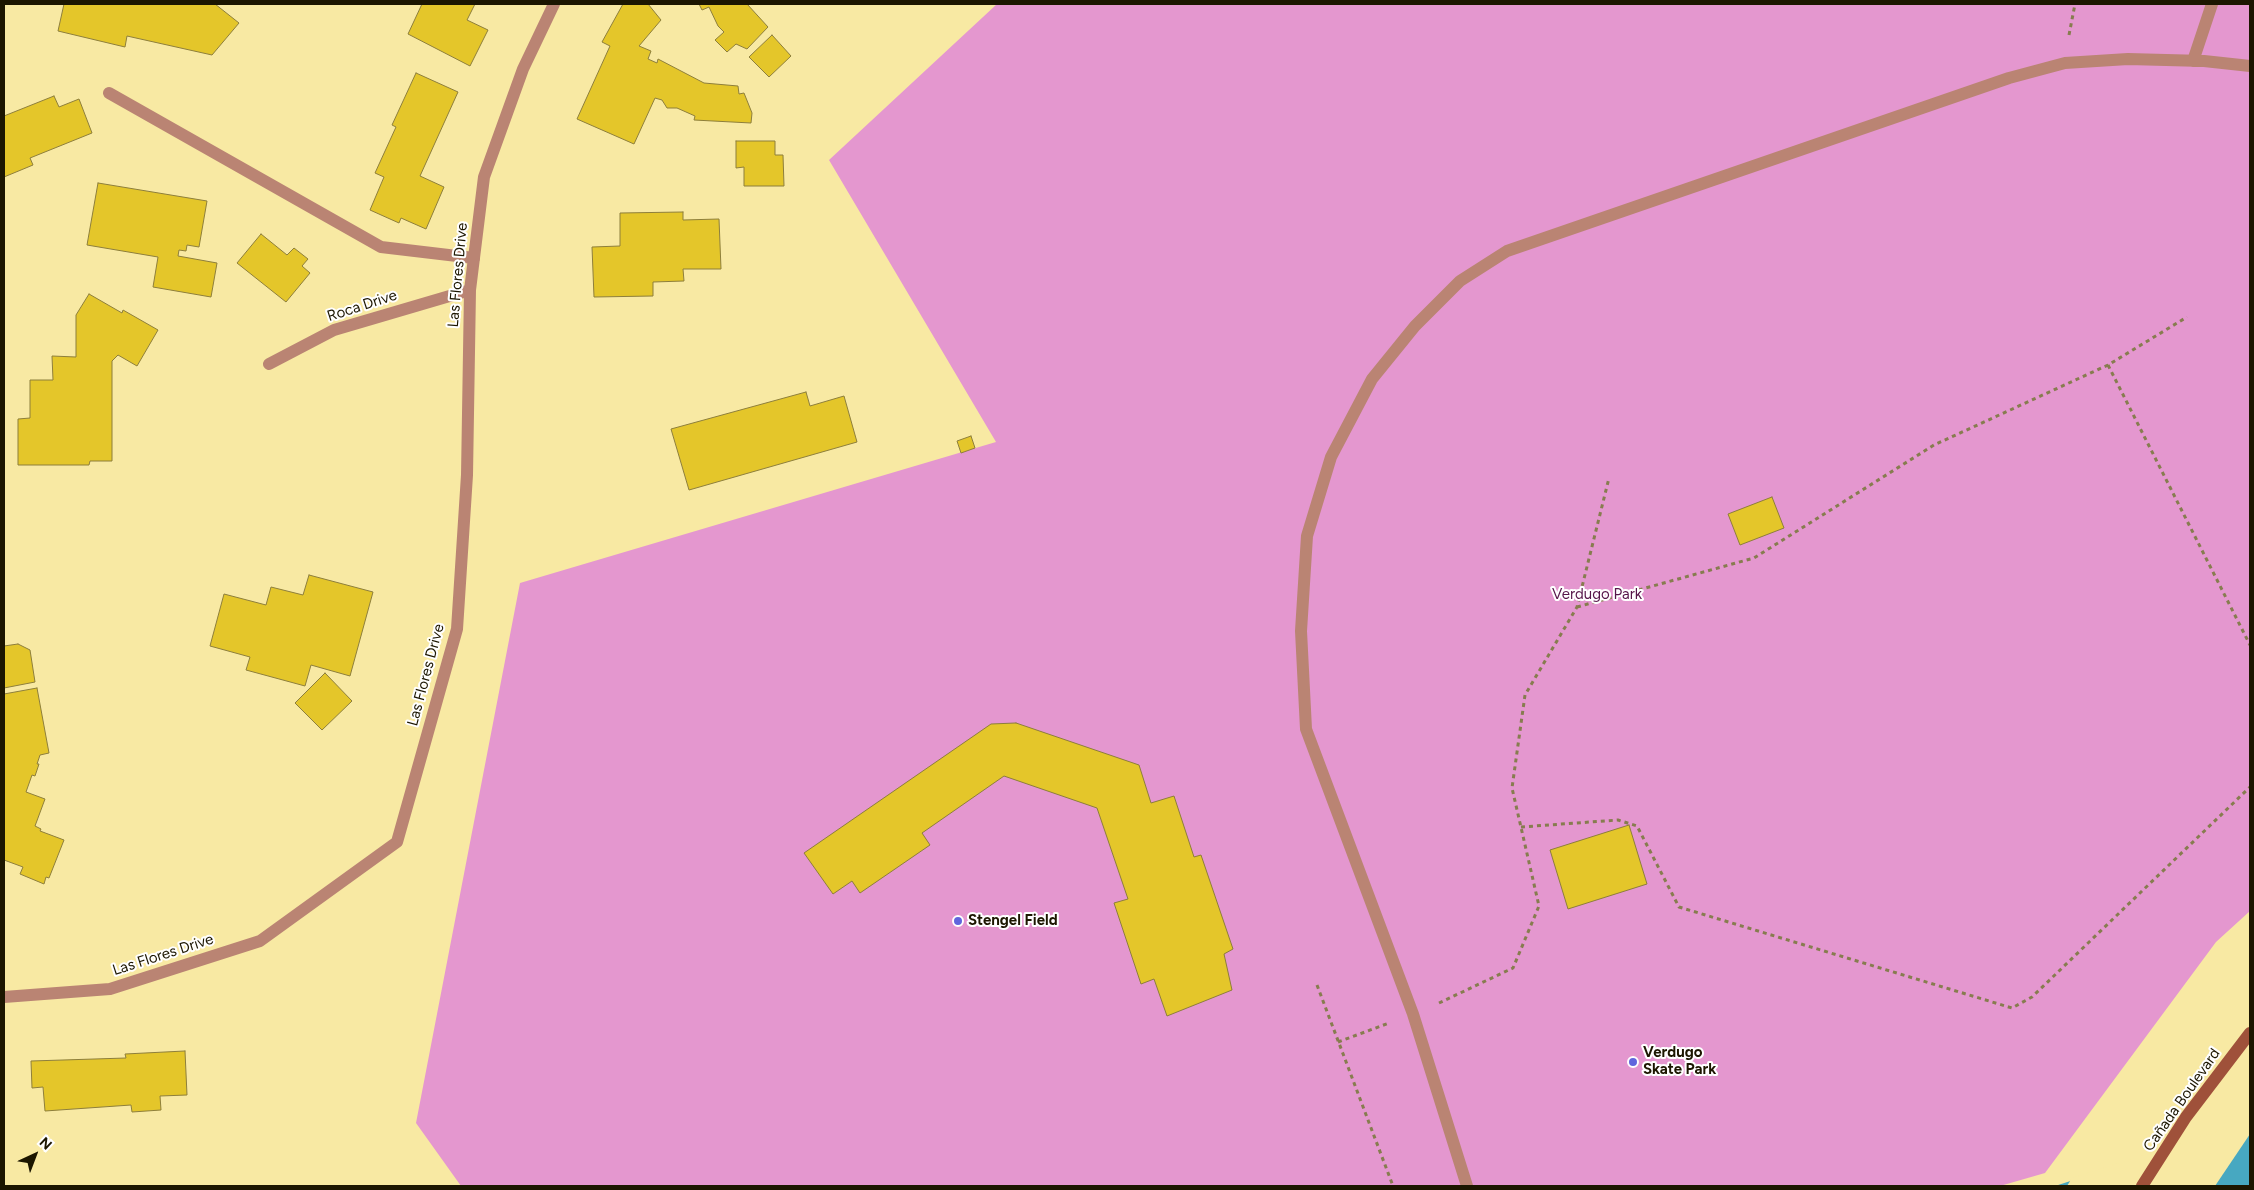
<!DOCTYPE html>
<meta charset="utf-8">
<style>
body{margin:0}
#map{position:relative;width:2254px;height:1190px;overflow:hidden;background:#f8e9a3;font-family:Figtree,sans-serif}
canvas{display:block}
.frame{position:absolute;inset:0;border:5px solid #1c1600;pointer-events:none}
.north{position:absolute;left:10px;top:1130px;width:50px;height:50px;-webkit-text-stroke:4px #fff;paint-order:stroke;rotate:43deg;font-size:14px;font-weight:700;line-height:20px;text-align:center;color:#1c1600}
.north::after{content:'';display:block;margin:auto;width:18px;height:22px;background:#1c1600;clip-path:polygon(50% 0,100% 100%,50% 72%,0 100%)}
</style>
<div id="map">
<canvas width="2254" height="1190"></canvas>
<div class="frame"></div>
<div class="north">N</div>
</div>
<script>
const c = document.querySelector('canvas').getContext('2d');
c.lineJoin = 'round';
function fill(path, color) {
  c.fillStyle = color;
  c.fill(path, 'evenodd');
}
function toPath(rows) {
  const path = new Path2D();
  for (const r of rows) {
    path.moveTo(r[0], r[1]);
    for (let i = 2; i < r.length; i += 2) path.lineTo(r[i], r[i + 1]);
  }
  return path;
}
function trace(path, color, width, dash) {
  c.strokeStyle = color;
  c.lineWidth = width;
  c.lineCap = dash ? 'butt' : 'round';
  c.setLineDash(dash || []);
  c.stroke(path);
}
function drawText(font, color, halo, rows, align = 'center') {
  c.font = font + ' Figtree,sans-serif';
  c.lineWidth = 4;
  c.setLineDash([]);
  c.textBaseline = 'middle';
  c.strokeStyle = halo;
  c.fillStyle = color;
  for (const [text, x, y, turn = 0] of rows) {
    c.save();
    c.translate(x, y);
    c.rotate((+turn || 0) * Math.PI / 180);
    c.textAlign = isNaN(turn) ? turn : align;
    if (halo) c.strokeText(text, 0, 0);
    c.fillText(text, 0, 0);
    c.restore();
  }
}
fill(toPath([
 [997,4,2250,4,2250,911,2216,942,2045,1173,2000,1186,461,1186,416,1123,520,583,996,442,829,160]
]), '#e497cf');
fill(toPath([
 [2250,1123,2250,1186,2055,1186]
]), '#47a8c1');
fill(toPath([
 [2250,1121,2250,1134,2215,1186,2067,1186,2072,1178]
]), '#f8e9a3');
const building = toPath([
 [64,4,215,4,239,23,212,55,127,36,125,47,58,31,64,4],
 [422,4,475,4,467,20,488,30,470,66,408,34,422,4],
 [623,4,648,4,661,20,639,46,651,51,648,59,657,63,658,59,704,83,738,86,739,94,744,93,752,113,751,123,694,120,695,116,677,108,667,108,662,100,655,98,634,144,577,119,610,46,602,42,623,4],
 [699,4,747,4,768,27,747,49,736,44,727,52,715,40,724,32,718,26,709,7,702,10,699,4],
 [772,35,791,56,769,77,749,57,772,35],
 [416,73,458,92,420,176,444,187,426,229,401,218,399,223,370,210,384,177,375,173,396,127,392,125,416,73],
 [54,96,59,107,79,99,92,133,30,158,33,165,4,177,4,116,54,96],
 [736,141,775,141,775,155,783,155,784,186,744,186,744,167,736,168,736,141],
 [98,183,207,201,199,247,187,245,186,251,179,250,178,256,217,263,211,297,153,287,158,257,87,245,98,183],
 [683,212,683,220,719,219,721,269,683,269,684,281,653,282,653,296,594,297,592,247,620,246,620,213,683,212],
 [261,234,287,255,294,248,308,259,302,266,310,273,286,302,237,263,261,234],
 [89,294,122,313,123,310,158,330,137,366,118,355,112,361,112,461,90,461,89,465,18,465,18,419,30,418,30,380,53,380,52,356,76,357,76,315,89,294],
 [806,392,810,406,844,396,857,442,689,490,671,429,806,392],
 [971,436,975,448,961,453,957,441,971,436],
 [1772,497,1784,528,1740,545,1728,514,1772,497],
 [309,575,373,592,350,676,311,665,305,686,246,670,250,657,210,646,224,594,266,605,271,587,303,595,309,575],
 [18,644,30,650,35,682,4,688,4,646,18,644],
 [325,673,352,701,322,730,295,703,325,673],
 [37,688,49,753,40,755,37,764,39,764,35,776,32,775,26,792,45,799,35,826,41,829,40,831,64,840,49,878,46,877,44,884,20,874,23,867,4,860,4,694,37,688],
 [1016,723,1139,765,1151,803,1174,796,1194,857,1201,855,1233,949,1224,954,1232,990,1167,1016,1154,979,1141,984,1114,903,1128,899,1097,808,1004,776,922,833,930,845,860,893,852,881,833,894,804,853,991,724,1016,723],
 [1629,825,1647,884,1568,909,1550,850,1629,825],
 [185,1051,187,1095,160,1096,161,1110,132,1112,131,1105,45,1111,43,1087,32,1088,31,1061,126,1058,125,1054,185,1051]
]);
fill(building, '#e4c62a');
trace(building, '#8d7e3b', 1);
trace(toPath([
 [2069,35,2075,4],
 [2108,365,2250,645],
 [1577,607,1754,558,1934,445,2108,365,2187,317],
 [1521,827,1618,820,1637,826,1679,907,2012,1008,2032,997,2250,787],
 [1317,985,1393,1186],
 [1439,1003,1513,968,1539,906,1512,788,1525,695,1577,607,1609,478],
 [1338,1042,1389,1023]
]), '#877c4f', 3, [4, 4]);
trace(toPath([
 [2193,61,2212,4],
 [109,93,381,247,474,258],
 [1467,1186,1413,1014,1306,729,1301,631,1307,536,1331,457,1372,379,1415,326,1460,281,1507,251,2009,78,2065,63,2128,59,2204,61,2250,66]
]), '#ba8473', 12);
trace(toPath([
 [269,364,334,330,470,290],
 [4,997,110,989,260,941,397,842,457,629,467,475,470,290,484,177,523,69,554,4]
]), '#ba8473', 12);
trace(toPath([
 [2142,1186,2186,1117,2250,1033]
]), '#9f513a', 12);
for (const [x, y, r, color] of [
 [958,921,5,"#6065dd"],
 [1633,1062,5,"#6065dd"]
]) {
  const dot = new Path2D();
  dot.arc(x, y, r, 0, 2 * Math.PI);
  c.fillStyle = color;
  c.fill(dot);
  trace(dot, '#fff', 2);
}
drawText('15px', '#1c1600', '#fff', [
 ["Las Flores Drive",458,275,-85],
 ["Roca Drive",362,306,-18],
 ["Las Flores Drive",426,675,-75],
 ["Las Flores Drive",163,955,-18],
 ["Cañada Boulevard",2182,1100,-55]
]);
drawText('15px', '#561549', '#fff', [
 ["Verdugo Park",1597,595]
]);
drawText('bold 15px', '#1c1600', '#fff', [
 ["Stengel Field",968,921],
 ["Verdugo",1643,1053],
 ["Skate Park",1643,1070]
], 'left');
</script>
